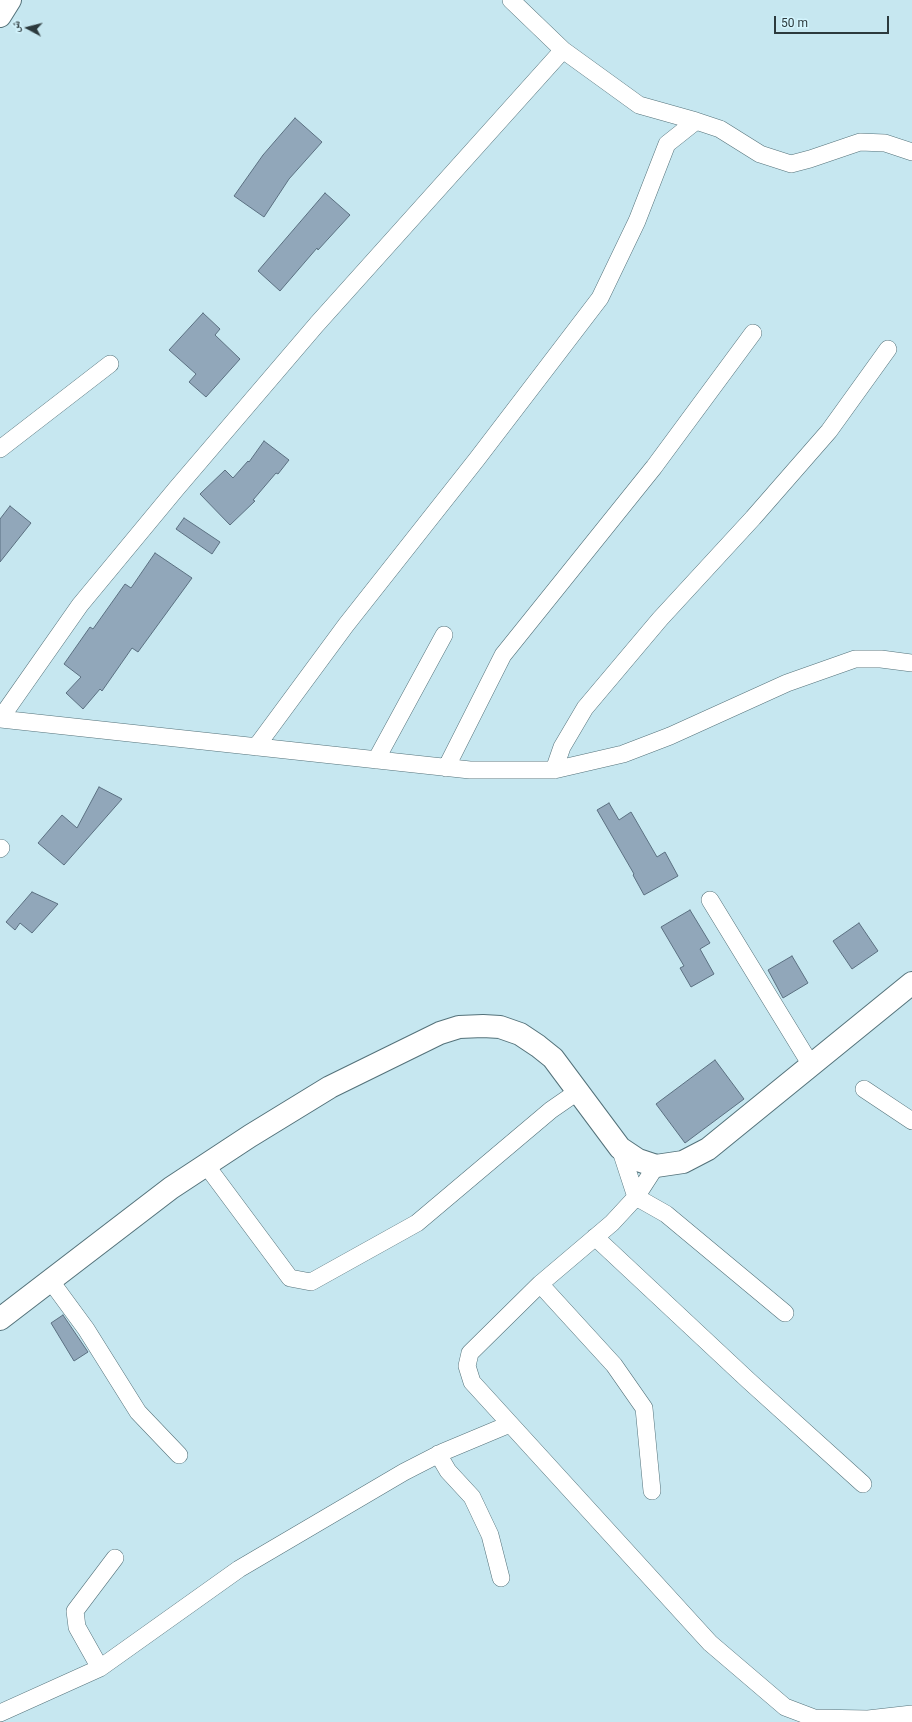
<!DOCTYPE html>
<meta charset="utf-8">
<style>
body{margin:0}
#map{position:relative;width:912px;height:1722px;overflow:hidden;background:#c6e7f0;font-family:Roboto,"Noto Naskh Arabic",sans-serif}
canvas{display:block}
.north{position:absolute;left:8px;top:8px;width:40px;height:40px;-webkit-text-stroke:3px #d3f4fd;paint-order:stroke;rotate:277deg;font-size:11px;font-weight:700;line-height:16px;text-align:center;color:#2c3a3d}
.north::after{content:'';display:block;margin:auto;width:14px;height:18px;background:#2c3a3d;clip-path:polygon(50% 0,100% 100%,50% 72%,0 100%)}
.scale{position:absolute;left:774px;top:16px;width:115px;height:18px;box-sizing:border-box;border:2px solid #2c3a3d;border-top:0;padding-left:5px;font-size:12px;line-height:14px;white-space:nowrap;color:#2c3a3d;-webkit-text-stroke:3px #d3f4fd;paint-order:stroke}
</style>
<div id="map">
<canvas width="912" height="1722"></canvas>
<div class="north">ش</div>
<div class="scale">50 m</div>
</div>
<script>
const c = document.querySelector('canvas').getContext('2d');
c.lineJoin = 'round';
function fill(path, color) {
  c.fillStyle = color;
  c.fill(path, 'evenodd');
}
function toPath(rows) {
  const path = new Path2D();
  for (const r of rows) {
    path.moveTo(r[0], r[1]);
    for (let i = 2; i < r.length; i += 2) path.lineTo(r[i], r[i + 1]);
  }
  return path;
}
function trace(path, color, width, dash) {
  c.strokeStyle = color;
  c.lineWidth = width;
  c.lineCap = dash ? 'butt' : 'round';
  c.setLineDash(dash || []);
  c.stroke(path);
}
const building = toPath([
 [295,118,322,142,289,179,264,217,234,196,263,155,295,118],
 [325,193,350,215,318,250,317,248,280,291,258,271,325,193],
 [203,313,220,329,215,335,240,359,206,397,189,382,196,374,169,350,203,313],
 [264,441,289,460,278,474,276,473,253,500,255,501,230,525,200,494,225,470,233,478,248,461,249,462,264,441],
 [10,506,31,523,0,562,0,519,10,506],
 [184,518,220,542,212,554,176,529,184,518],
 [155,553,192,578,138,652,132,648,102,691,100,689,83,709,66,693,81,677,64,664,90,627,93,629,125,584,131,588,155,553],
 [99,787,122,799,64,865,38,843,62,815,77,828,99,787],
 [609,803,619,820,631,812,657,857,665,852,678,876,644,895,633,875,634,874,597,810,609,803],
 [32,892,58,904,32,933,20,923,15,930,6,922,32,892],
 [690,910,710,943,700,949,714,974,691,987,680,968,684,966,661,927,690,910],
 [859,923,878,951,852,969,833,941,859,923],
 [792,956,808,983,783,998,768,970,792,956],
 [715,1060,744,1099,685,1143,656,1104,715,1060],
 [63,1315,88,1352,74,1361,51,1323,63,1315]
]);
fill(building, '#91a7ba');
trace(building, '#5b7081', 1);
const street = toPath([
 [511,0,563,50,639,105,696,121],
 [0,449,110,364],
 [0,719,470,770,554,770,623,754,670,736,787,683,855,659,881,659,912,663],
 [0,719,80,605,176,489,317,324,563,50],
 [256,747,346,625,477,459,600,298,637,221,667,144,696,121,720,129,760,154,791,164,810,159,860,142,885,143,912,152],
 [376,760,444,635],
 [446,768,503,655,654,467,753,333],
 [554,770,562,747,585,708,660,619,753,518,829,431,888,349],
 [0,849,1,848],
 [710,900,811,1065],
 [864,1089,912,1121],
 [620,1148,636,1197,666,1214,785,1313],
 [206,1165,290,1278,311,1282,417,1223,551,1110,577,1092],
 [656,1166,636,1197,612,1223,540,1284,470,1353,467,1366,472,1382,710,1643,785,1707,814,1718,868,1719,912,1714],
 [595,1237,749,1381,863,1484],
 [50,1280,86,1329,138,1412,179,1455],
 [540,1284,614,1365,644,1408,652,1491],
 [438,1454,448,1471,472,1497,490,1535,501,1578],
 [100,1668,77,1627,75,1611,115,1558],
 [0,1713,100,1668,239,1569,404,1472,443,1452,510,1424]
]);
const secondary = toPath([
 [0,16,10,0],
 [0,1319,171,1188,250,1136,330,1087,440,1033,459,1027,483,1026,500,1027,520,1034,538,1046,553,1058,620,1148,638,1160,656,1166,683,1162,708,1149,912,983]
]);
trace(street, '#54727a', 18);
trace(secondary, '#54727a', 24);
trace(street, '#fff', 17);
trace(secondary, '#fff', 22);
</script>
